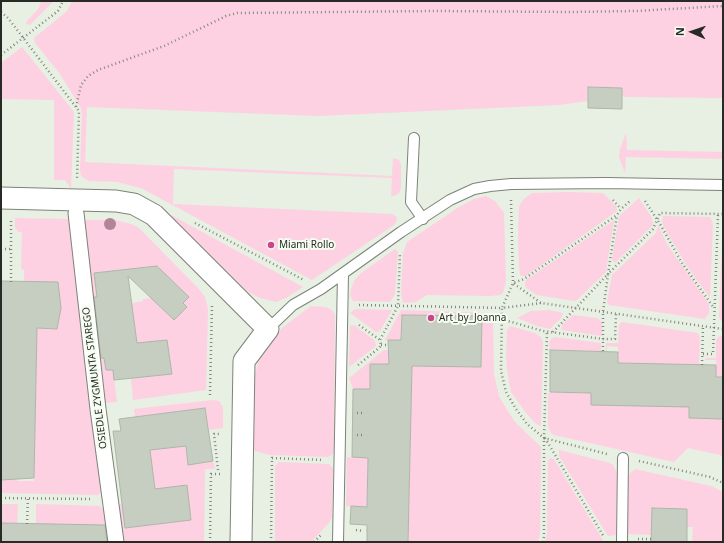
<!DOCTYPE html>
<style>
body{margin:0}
#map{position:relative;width:724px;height:543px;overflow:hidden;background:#e8efe3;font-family:"Noto Sans",sans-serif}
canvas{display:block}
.frame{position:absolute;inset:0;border:2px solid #282a26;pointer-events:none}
.north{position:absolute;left:672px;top:12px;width:40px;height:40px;-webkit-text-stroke:3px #f5fcf0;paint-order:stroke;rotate:272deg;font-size:11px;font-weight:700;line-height:16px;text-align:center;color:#282a26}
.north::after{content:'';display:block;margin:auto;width:14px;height:18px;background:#282a26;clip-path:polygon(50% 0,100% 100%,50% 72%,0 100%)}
</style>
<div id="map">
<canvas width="724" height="543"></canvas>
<div class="frame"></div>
<div class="north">N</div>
</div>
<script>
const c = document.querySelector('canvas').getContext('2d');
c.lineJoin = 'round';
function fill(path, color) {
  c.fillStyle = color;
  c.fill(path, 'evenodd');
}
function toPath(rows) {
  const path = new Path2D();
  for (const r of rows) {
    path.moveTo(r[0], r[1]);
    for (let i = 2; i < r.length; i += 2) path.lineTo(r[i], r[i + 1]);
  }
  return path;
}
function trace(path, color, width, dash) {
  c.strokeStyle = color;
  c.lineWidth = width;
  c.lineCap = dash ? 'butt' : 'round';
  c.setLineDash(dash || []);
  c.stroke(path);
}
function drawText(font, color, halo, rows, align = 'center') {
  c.font = font + ' "Noto Sans",sans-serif';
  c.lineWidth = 4;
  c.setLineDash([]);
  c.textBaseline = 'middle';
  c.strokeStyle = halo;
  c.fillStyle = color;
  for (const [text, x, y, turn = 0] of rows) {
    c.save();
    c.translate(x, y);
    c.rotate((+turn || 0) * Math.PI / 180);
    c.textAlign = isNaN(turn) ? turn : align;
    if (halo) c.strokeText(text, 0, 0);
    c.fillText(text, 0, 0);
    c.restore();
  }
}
fill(toPath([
 [41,1,54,1,30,25,26,24,27,21,39,8],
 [72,1,723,1,723,98,626,97,622,96,622,88,588,87,588,101,559,105,319,116,87,107,85,162,392,176,393,158,399,160,401,165,401,188,399,193,394,196,391,196,392,178,174,169,173,204,392,214,397,217,396,223,394,225,312,280,141,188,117,182,89,181,81,176,80,170,82,113,81,108,60,74,35,43,34,38,67,11],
 [22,47,74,112,71,189,65,180,54,180,54,100,2,99,1,120,1,63],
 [626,133,627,150,723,152,723,159,626,157,625,173,619,157,620,149],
 [568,192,603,193,616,206,617,211,526,276,522,276,520,275,519,265,518,237,519,206,524,199,532,193],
 [486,196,495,201,504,213,506,282,503,293,500,295,491,296,427,295,416,302,403,303,401,294,403,253,407,242,459,207,474,199],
 [639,198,652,218,653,225,615,263,612,260,619,216],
 [168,215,171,215,303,287,286,298,276,302,260,298,250,293,243,288],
 [663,216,710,217,713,223,710,298,687,266,665,229,662,222],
 [15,218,69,219,102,491,98,495,1,493,1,480,17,476,17,481,34,481,37,328,57,329,60,314,24,282,24,270,21,269,22,232,18,232,15,227],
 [81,220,114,220,131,224,138,227,198,288,205,297,208,309,206,390,133,400,131,378,172,373,169,350,149,352,137,343,132,303,143,301,143,299,155,298,154,301,174,320,187,307,183,303,189,297,172,280,163,289,161,286,159,266,94,273,97,297,92,297],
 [614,220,606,272,577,300,574,301,537,295,526,288,525,284,526,280],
 [723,221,723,322,721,321,719,317],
 [658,225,667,244,709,304,709,313,705,319,609,305,607,302,612,275,656,233],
 [395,249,398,252,395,294,390,302,353,301,350,295,351,289,354,281,361,273],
 [311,306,326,307,332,310,335,315,334,453,328,457,270,455,255,451,253,447,254,378,259,360,263,350,283,327],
 [355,309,392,310,380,331,376,332,350,313],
 [401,310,485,313,493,318,494,374,499,396,507,410,515,422,541,447,540,534,538,542,408,542,412,366,481,367,482,317,402,315,401,340,385,340],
 [549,310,563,313,561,318,550,329,537,326,517,318,531,311],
 [573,315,597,318,602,322,602,336,561,330,562,325],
 [622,322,698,333,700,337,699,365,618,363,618,347,607,346,607,352,606,352,606,343,618,343,619,325],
 [354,325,374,340,376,345,375,347,349,367,350,326],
 [510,326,535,333,541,337,543,342,541,426,536,424,526,413,511,392,507,370,506,355,507,330],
 [720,336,723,336,723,377,716,377,716,360,705,360,706,358,716,358,716,340],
 [555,337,601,343,601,351,550,350,549,343,551,339],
 [384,350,401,350,401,364,370,364,370,389,353,389,349,378],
 [99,358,104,358,106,370,113,369,117,402,104,403],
 [587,387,690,400,689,418,723,419,723,458,720,455,688,448,674,462,554,435,551,433,548,426,548,394,550,392,586,393],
 [213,400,219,401,223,407,223,428,209,430,205,408,135,417,134,409],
 [184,434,188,465,213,461,215,469,205,469,204,542,122,542,118,505,122,504,125,528,191,520,188,497,168,499,155,489,150,450],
 [559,450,610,463,613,465,617,473,616,535,608,536,559,456],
 [347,457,368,458,367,507,346,506],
 [550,458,554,459,604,542,545,542,547,534,548,461],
 [279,462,329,464,333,468,332,517,329,523,311,542,275,542,275,466],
 [635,469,711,486,723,492,723,542,692,542,693,527,687,527,687,509,652,508,652,535,629,534,628,533,628,479,630,473],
 [1,504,18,504,17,524,1,523],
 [36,504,99,506,104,510,108,542,89,542,36,524]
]), '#fdd1e2');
const building = toPath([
 [588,87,622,88,622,109,588,108,588,87],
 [157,266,189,297,183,303,187,307,174,320,128,276,137,343,167,340,172,374,114,380,113,370,106,370,104,358,101,358,94,297,97,297,94,273,157,266],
 [1,281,58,282,61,308,57,329,37,328,34,478,1,480,1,281],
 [402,315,482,316,481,367,412,366,408,542,367,542,367,525,350,524,351,506,367,507,368,458,352,457,353,389,370,389,370,364,389,364,388,340,401,340,402,315],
 [550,350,618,352,618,363,716,365,716,377,723,377,723,419,689,418,689,407,591,405,591,393,550,392,550,350],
 [205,408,213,461,188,465,186,446,150,450,155,489,187,485,191,520,125,528,113,431,121,431,119,419,205,408],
 [652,508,687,509,687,542,651,542,652,508],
 [1,523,105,525,107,542,1,542,1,523]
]);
fill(building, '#c6cdc1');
trace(building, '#aeb5a9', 1);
const service = toPath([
 [414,138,411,202,423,219],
 [268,329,293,305,321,289,401,232,450,200,474,189,490,186,511,184,606,183,723,185],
 [338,542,343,274],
 [622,542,623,458]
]);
const pedestrian = toPath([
 [76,213,98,409,116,542]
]);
const minor = toPath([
 [1,198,116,201,134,204,154,215,268,329,244,361,241,542]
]);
trace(service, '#7d8378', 12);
trace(pedestrian, '#7d8378', 17);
trace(minor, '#7d8378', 23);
trace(toPath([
 [1,12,8,18,79,111,77,179],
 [1,55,58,11,63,1],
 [76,107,81,85,88,76,98,70,164,46,226,16,237,13,435,11,572,12,636,11,723,6],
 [511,200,513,283,541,303,723,329],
 [613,200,621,209],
 [645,201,660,224,682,263,714,308],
 [195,223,304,280],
 [1,249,10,249],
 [11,282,11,220],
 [541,303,502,308,501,371,506,392,516,409,527,424,544,438,607,454],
 [359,305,502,308,513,283,524,279,617,215,621,209,630,201],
 [501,319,543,331,603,339,615,339,616,314],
 [359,325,380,340],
 [553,332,608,274,617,215],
 [381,345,388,345],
 [603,351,603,312,608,274,653,229,660,213,723,214],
 [703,354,713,354,718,214],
 [358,365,379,348,381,345,380,340,398,306,400,253],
 [702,365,703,326],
 [210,395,212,305],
 [357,413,365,413],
 [357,435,364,435],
 [545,438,604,537],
 [639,461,710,477,723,483],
 [218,470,214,434,220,434],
 [1,498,90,499],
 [27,524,28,499],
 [356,530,363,531],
 [638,539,651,539],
 [210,542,211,474,221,474],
 [271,542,272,458,324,460],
 [314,542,321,535],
 [543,542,544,537,544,438,547,332]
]), '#83877f', 2.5, [1, 3]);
trace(service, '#fff', 10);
trace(pedestrian, '#fff', 15);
trace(minor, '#fff', 21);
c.fillStyle = '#b28497';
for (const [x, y] of [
 [110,224]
]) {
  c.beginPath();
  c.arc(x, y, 6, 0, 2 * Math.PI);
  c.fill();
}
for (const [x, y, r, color] of [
 [271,245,4,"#cb4689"],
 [431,318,4,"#cb4689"]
]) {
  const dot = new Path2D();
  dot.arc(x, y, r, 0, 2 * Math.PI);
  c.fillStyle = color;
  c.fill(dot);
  trace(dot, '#f5fcf0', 1.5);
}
drawText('10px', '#282a26', '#f5fcf0', [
 ["Miami Rollo",279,245],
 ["Art_by_Joanna",439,318]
], 'left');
drawText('10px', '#282a26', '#f5fcf0', [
 ["OSIEDLE ZYGMUNTA STAREGO",95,378,-97]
]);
</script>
